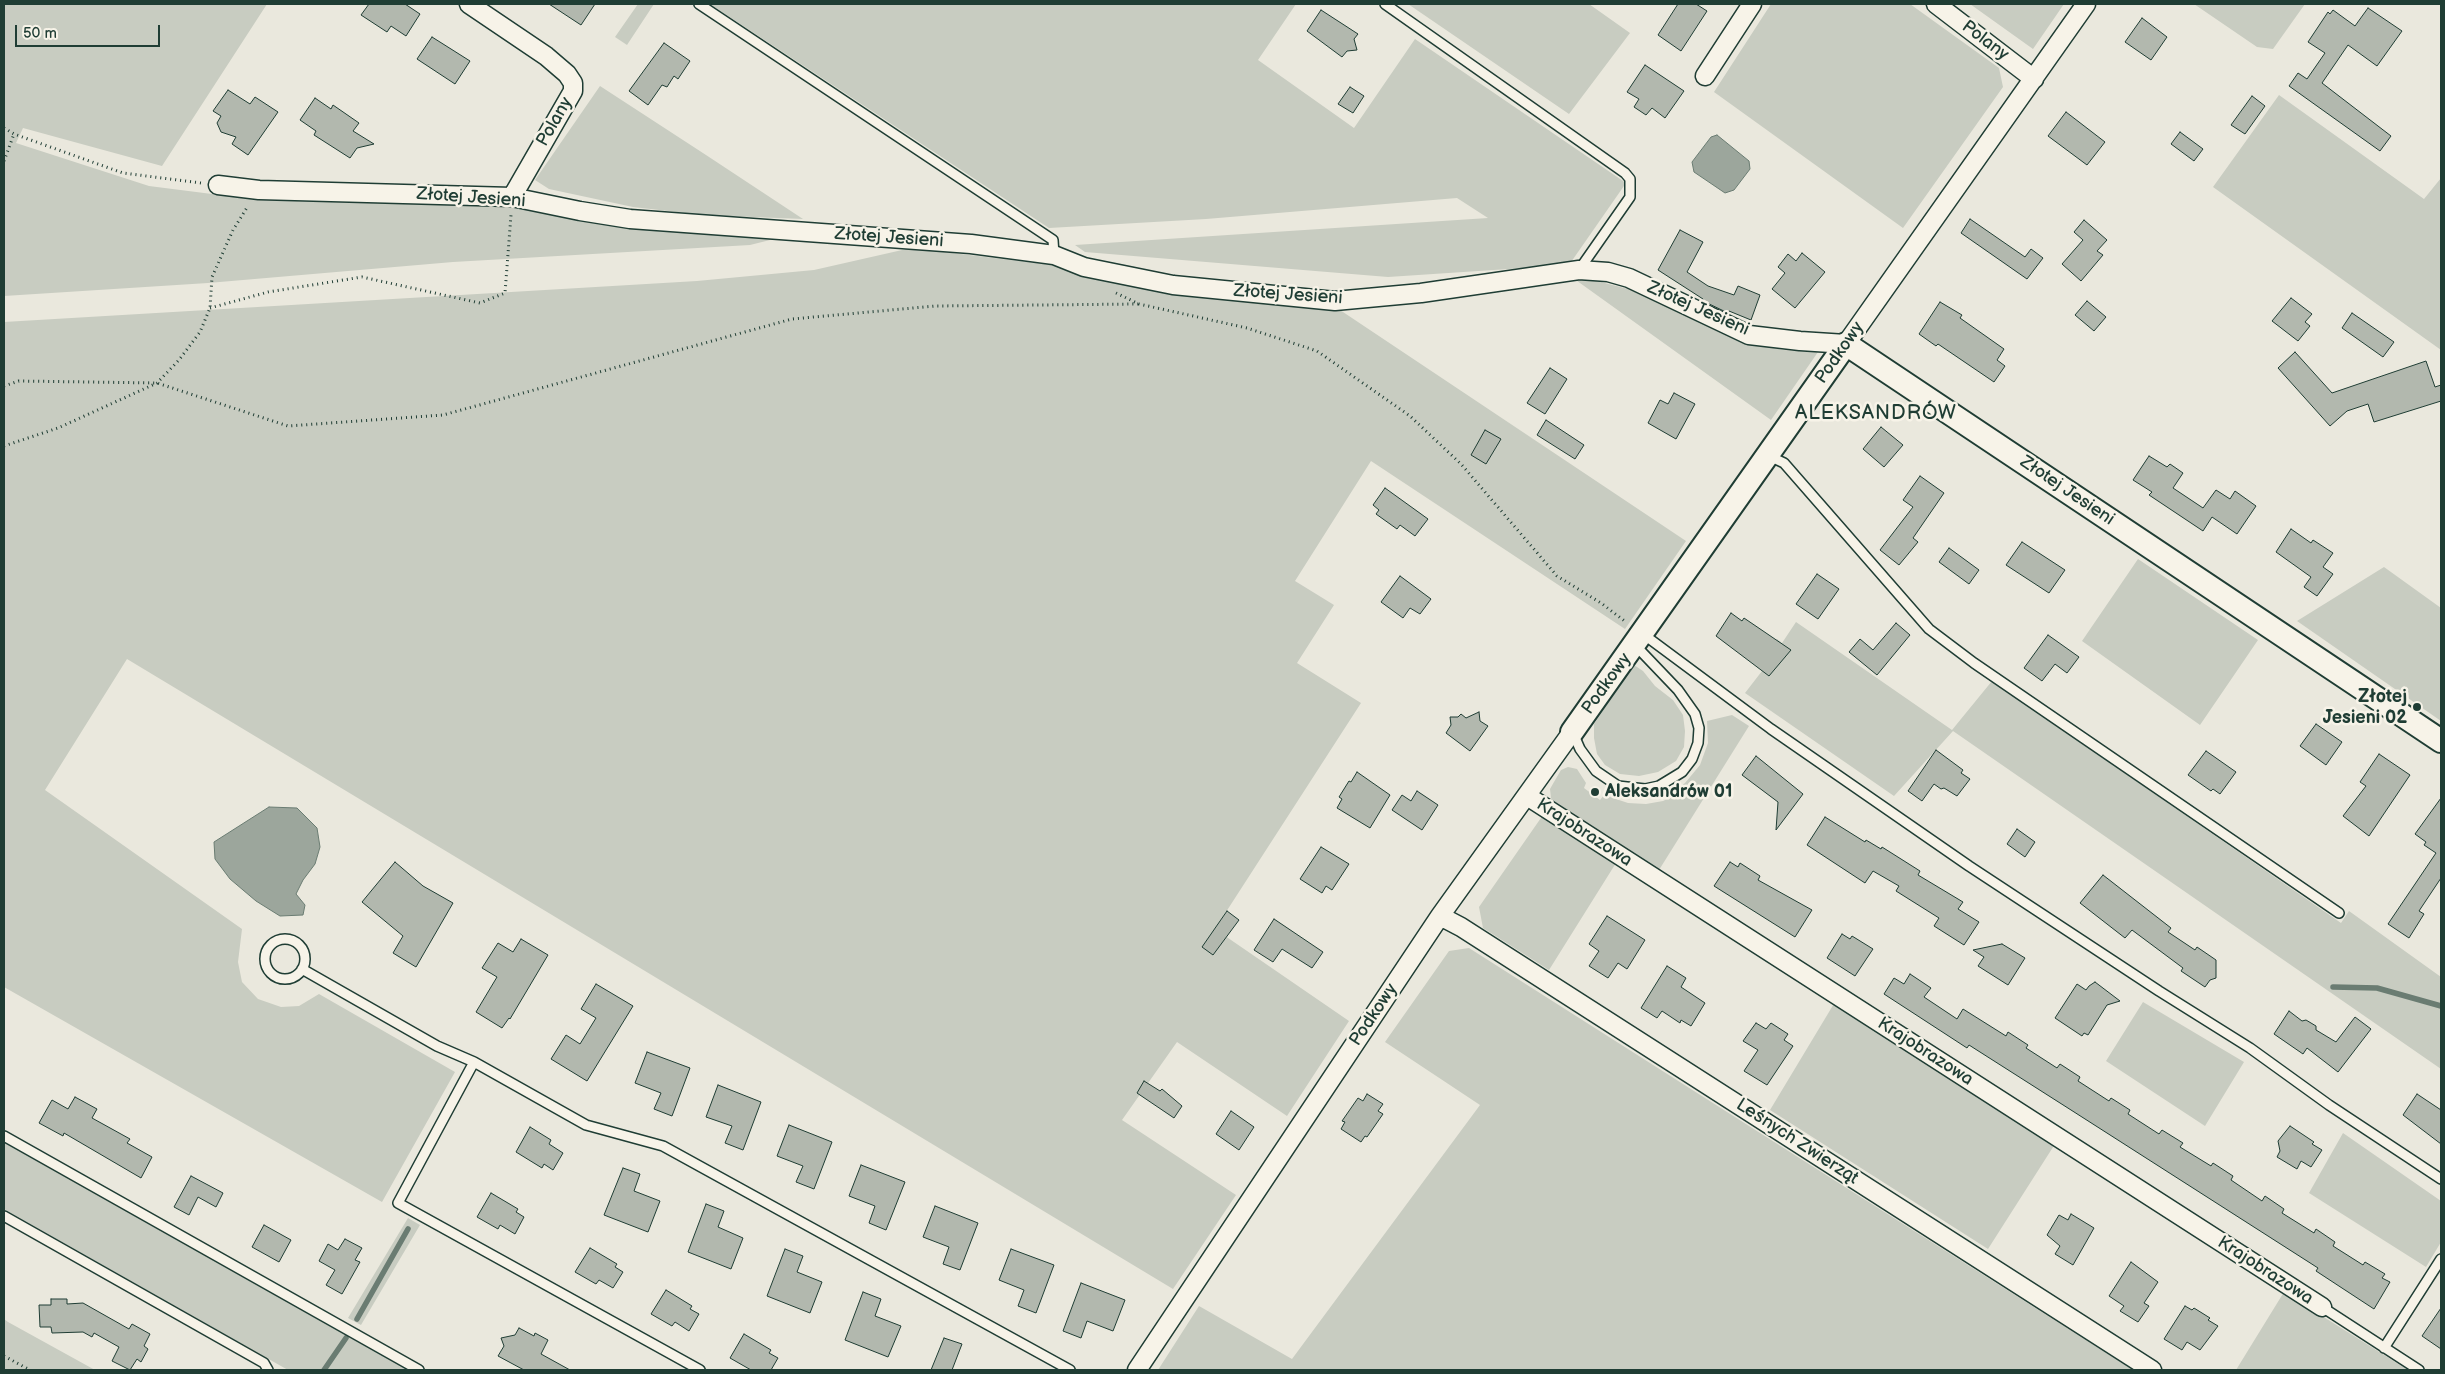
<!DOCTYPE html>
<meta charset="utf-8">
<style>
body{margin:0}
#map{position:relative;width:2445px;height:1374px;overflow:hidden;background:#eae8dd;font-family:"Balsamiq Sans",sans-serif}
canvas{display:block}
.frame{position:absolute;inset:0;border:5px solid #1f3d34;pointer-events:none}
.scale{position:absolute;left:15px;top:25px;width:145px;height:22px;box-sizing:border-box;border:2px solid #1f3d34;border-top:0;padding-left:6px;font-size:15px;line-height:18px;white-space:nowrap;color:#1f3d34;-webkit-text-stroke:4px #f7f3e8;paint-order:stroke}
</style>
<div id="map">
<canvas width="2445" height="1374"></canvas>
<div class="frame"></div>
<div class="scale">50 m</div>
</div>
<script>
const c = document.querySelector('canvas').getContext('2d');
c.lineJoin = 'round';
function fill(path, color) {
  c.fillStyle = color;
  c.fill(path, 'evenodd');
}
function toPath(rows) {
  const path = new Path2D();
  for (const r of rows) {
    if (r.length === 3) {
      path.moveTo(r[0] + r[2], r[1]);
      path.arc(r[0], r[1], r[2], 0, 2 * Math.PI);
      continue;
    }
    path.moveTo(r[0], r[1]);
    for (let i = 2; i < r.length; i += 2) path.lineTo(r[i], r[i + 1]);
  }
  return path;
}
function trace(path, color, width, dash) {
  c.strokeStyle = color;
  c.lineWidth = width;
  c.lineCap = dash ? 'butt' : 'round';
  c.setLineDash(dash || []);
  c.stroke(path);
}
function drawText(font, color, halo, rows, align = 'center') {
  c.font = font + ' "Balsamiq Sans",sans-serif';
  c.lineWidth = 5;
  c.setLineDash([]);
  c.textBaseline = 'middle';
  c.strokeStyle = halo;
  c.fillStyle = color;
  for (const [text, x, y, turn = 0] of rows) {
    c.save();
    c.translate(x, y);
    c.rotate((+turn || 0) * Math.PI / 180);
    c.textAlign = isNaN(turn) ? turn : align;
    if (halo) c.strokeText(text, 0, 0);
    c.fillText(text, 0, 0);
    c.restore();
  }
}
fill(toPath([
 [4,4,267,4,162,166,23,128,16,143,149,186,259,200,520,207,782,237,750,245,453,262,208,283,4,296],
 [638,4,654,4,627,45,615,37],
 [710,4,1296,4,1258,60,1354,128,1415,39,1626,183,1569,265,1388,277,1085,252,1075,245,1488,218,1457,198,1206,219,1049,228],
 [1408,4,1589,4,1630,33,1569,114],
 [1771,4,1910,4,1999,68,2003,87,1903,228,1714,92],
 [1970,4,2064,4,2033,49],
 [2194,4,2305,4,2273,49,2257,47],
 [600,86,706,155,803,219,703,215,633,207,549,189,535,180],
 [2279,95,2424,199,2441,178,2441,350,2213,187],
 [911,248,1052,265,1104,281,1337,308,1686,541,1625,629,1371,461,1295,581,1334,605,1297,663,1361,703,1215,929,1349,1021,1287,1116,1177,1042,1122,1120,1236,1195,1173,1289,127,659,45,790,242,929,238,962,242,982,258,999,281,1007,299,1006,319,994,455,1072,382,1202,4,987,4,322,697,281,814,270],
 [1573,278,1593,280,1628,289,1751,343,1783,350,1818,352,1771,420],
 [2138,559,2258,640,2200,725,2082,641],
 [2384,567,2441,608,2441,721,2297,621],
 [1796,622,1952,730,1992,681,2341,923,2349,911,2441,977,2441,1069,1953,731,1894,796,1745,693,1762,671,1756,666,1777,639,1782,643],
 [1634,665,1643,671,1655,686,1673,700,1683,715,1685,731,1684,747,1676,761,1658,772,1639,776,1620,774,1605,765,1597,754,1594,738,1594,724],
 [1732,715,1749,726,1659,870,1555,804,1551,798,1550,789,1554,782,1561,770,1568,767,1577,769,1586,783,1584,788,1600,800,1604,795,1628,803,1646,804,1663,801,1678,794,1676,790,1685,783,1700,765,1708,743,1707,721],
 [1543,815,1616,863,1549,970,1483,928,1479,907],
 [1469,948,2133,1370,1158,1370,1199,1306,1292,1359,1480,1105,1385,1042,1449,951],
 [1835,1002,2055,1144,1988,1249,1770,1110],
 [2143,1002,2244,1062,2205,1126,2106,1061],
 [2343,1133,2441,1201,2441,1242,2426,1267,2309,1193],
 [4,1141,411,1370,288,1370,4,1209],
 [408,1218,420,1225,361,1325,348,1318],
 [2284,1292,2408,1370,2236,1370],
 [4,1319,8,1322,95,1370,4,1370]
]), '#c8ccc1');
const water = toPath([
 [1717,135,1749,161,1750,169,1734,190,1725,193,1694,172,1692,162,1711,137,1717,135],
 [269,807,297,808,317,828,320,847,315,864,303,880,296,894,305,905,303,915,280,916,256,901,230,879,215,859,214,842,269,807]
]);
fill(water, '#9ca69c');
trace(water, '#6a7c72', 1);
trace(toPath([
 [2333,987,2377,988,2441,1006],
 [357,1319,408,1229],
 [324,1370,346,1338]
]), '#6a7c72', 5.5);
const building = toPath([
 [369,4,405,4,420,14,406,36,391,26,387,32,361,15,369,4],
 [549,4,595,4,581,25,549,4],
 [1678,4,1696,4,1707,11,1681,51,1658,35,1678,4],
 [2368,8,2402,31,2377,66,2348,45,2322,83,2391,136,2380,151,2289,86,2298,73,2307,79,2325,53,2308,42,2328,12,2330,14,2333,10,2355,26,2368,8],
 [1321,10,1358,34,1354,39,1357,50,1347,51,1342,57,1307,31,1321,10],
 [2142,18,2167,37,2151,60,2125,42,2142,18],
 [432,37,470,61,455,84,417,59,432,37],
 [664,43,690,61,678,79,674,76,667,87,662,85,648,105,629,91,664,43],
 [1645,65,1684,91,1665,118,1652,108,1646,115,1634,107,1639,99,1627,92,1645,65],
 [1350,87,1364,96,1353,113,1338,104,1350,87],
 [228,90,250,104,255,97,278,112,248,155,232,144,236,137,221,132,217,123,221,116,213,111,228,90],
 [2252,96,2265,106,2245,134,2231,125,2252,96],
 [315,98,331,109,333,105,359,123,353,131,374,144,357,148,350,158,314,135,316,131,300,120,315,98],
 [2066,112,2105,142,2087,165,2048,136,2066,112],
 [2180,132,2203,149,2194,161,2171,144,2180,132],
 [1970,219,2025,257,2031,249,2043,258,2027,279,1961,233,1970,219],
 [2084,220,2107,240,2097,251,2103,255,2081,281,2062,264,2083,240,2074,232,2084,220],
 [1680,230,1703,242,1687,272,1708,286,1734,295,1738,286,1760,295,1751,320,1729,311,1728,313,1703,301,1703,299,1658,270,1680,230],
 [1802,253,1825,272,1795,308,1772,289,1785,273,1778,267,1788,254,1796,261,1802,253],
 [2291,298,2312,314,2305,322,2310,326,2298,341,2272,321,2291,298],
 [2087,301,2106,317,2094,331,2075,315,2087,301],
 [1940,302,1962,315,1960,318,2004,349,1997,360,2005,366,1994,382,1938,344,1936,346,1919,334,1940,302],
 [2352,313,2394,342,2383,357,2342,328,2352,313],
 [2295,352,2332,393,2426,361,2435,387,2441,385,2441,401,2374,422,2368,404,2347,411,2330,426,2278,368,2295,352],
 [1550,368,1567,379,1545,414,1527,403,1550,368],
 [1674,393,1695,404,1676,439,1648,423,1660,400,1668,404,1674,393],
 [1546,420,1584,445,1575,459,1537,435,1546,420],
 [1881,427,1903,445,1884,467,1863,449,1881,427],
 [1485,430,1501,439,1486,464,1471,455,1485,430],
 [2149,456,2167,467,2170,464,2183,473,2173,488,2203,508,2216,490,2230,499,2235,491,2256,506,2237,534,2212,517,2203,531,2149,495,2152,492,2133,480,2149,456],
 [1920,476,1944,493,1913,538,1918,542,1899,565,1880,550,1913,507,1903,500,1920,476],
 [1385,488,1428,519,1415,536,1400,525,1397,529,1376,514,1379,510,1373,505,1385,488],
 [2291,529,2311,543,2313,540,2333,553,2323,567,2333,574,2317,596,2304,587,2311,577,2276,552,2291,529],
 [2022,542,2065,570,2049,593,2006,565,2022,542],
 [1949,548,1979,570,1969,584,1939,562,1949,548],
 [1817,574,1839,589,1818,619,1796,604,1817,574],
 [1400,576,1431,599,1420,614,1410,608,1403,618,1381,602,1400,576],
 [1731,613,1742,621,1744,618,1791,650,1769,676,1716,636,1731,613],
 [1896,623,1910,635,1877,675,1849,652,1860,639,1873,650,1896,623],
 [2048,635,2079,657,2067,673,2055,664,2042,681,2024,668,2048,635],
 [1479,712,1480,721,1488,726,1470,751,1446,733,1451,725,1450,717,1458,717,1461,714,1466,718,1479,712],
 [2316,724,2342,742,2326,765,2300,746,2316,724],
 [1936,750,1963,770,1961,773,1970,779,1957,796,1944,788,1941,789,1934,784,1922,801,1908,791,1936,750],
 [2206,751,2236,772,2220,794,2213,789,2211,791,2188,775,2206,751],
 [2379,754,2410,775,2369,836,2343,816,2366,786,2360,782,2379,754],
 [1756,756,1803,794,1776,830,1778,802,1742,775,1756,756],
 [1357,772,1390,795,1370,828,1337,808,1342,799,1339,797,1349,781,1351,782,1357,772],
 [1417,791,1438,805,1422,830,1392,810,1402,795,1411,801,1417,791],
 [2441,798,2441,878,2419,911,2424,914,2409,938,2388,924,2436,853,2424,845,2426,842,2415,834,2441,798],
 [1825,817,1865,842,1866,840,1881,849,1882,847,1920,871,1918,875,1963,902,1958,909,1979,922,1964,945,1934,926,1939,918,1896,891,1899,886,1873,871,1865,883,1807,845,1825,817],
 [2017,829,2035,842,2025,857,2007,844,2017,829],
 [1321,847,1349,864,1332,890,1326,886,1322,893,1300,879,1321,847],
 [395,862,423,886,453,903,416,967,393,953,403,936,362,902,395,862],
 [1730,862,1738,867,1740,863,1760,876,1758,880,1812,910,1795,937,1714,886,1730,862],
 [2103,875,2171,928,2168,932,2195,950,2197,947,2216,960,2216,978,2210,980,2205,987,2181,971,2183,968,2132,930,2125,938,2080,903,2103,875],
 [1227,911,1239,920,1213,955,1202,947,1227,911],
 [1607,916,1645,940,1627,969,1618,963,1608,978,1589,966,1599,951,1589,944,1607,916],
 [1274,919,1323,952,1312,968,1282,949,1273,962,1254,950,1274,919],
 [1842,934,1850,939,1852,936,1873,949,1855,976,1827,958,1842,934],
 [521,939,548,955,510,1019,509,1018,502,1028,476,1012,497,977,482,968,498,943,513,952,521,939],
 [2002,944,2025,958,2008,985,1978,966,1984,957,1973,950,2002,944],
 [1667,966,1686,978,1681,987,1705,1003,1691,1026,1681,1020,1680,1023,1662,1011,1657,1018,1641,1008,1667,966],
 [1910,974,1931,988,1924,997,1957,1019,1963,1009,2006,1036,2008,1032,2028,1045,2026,1048,2057,1068,2060,1064,2080,1077,2078,1081,2109,1101,2111,1098,2130,1110,2128,1114,2159,1134,2162,1130,2183,1143,2180,1147,2211,1166,2213,1163,2233,1176,2231,1180,2262,1201,2265,1196,2284,1209,2282,1213,2314,1233,2316,1229,2335,1242,2333,1246,2363,1265,2365,1262,2385,1274,2382,1278,2390,1282,2374,1309,2316,1271,2318,1268,2071,1110,1969,1045,1967,1048,1884,994,1894,978,1904,984,1910,974],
 [2095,982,2120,1001,2107,1005,2088,1035,2084,1033,2082,1036,2055,1018,2077,984,2086,990,2089,986,2095,982],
 [596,984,633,1006,587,1081,551,1059,566,1035,580,1044,596,1018,581,1009,596,984],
 [2289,1011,2302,1021,2306,1020,2316,1026,2316,1030,2336,1042,2355,1017,2371,1029,2338,1072,2307,1048,2303,1054,2274,1034,2289,1011],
 [1756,1023,1766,1029,1771,1023,1788,1034,1784,1040,1793,1046,1767,1085,1744,1071,1758,1050,1743,1041,1756,1023],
 [647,1052,690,1068,672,1116,654,1109,661,1093,635,1083,647,1052],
 [1144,1081,1160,1091,1162,1089,1182,1106,1174,1118,1137,1093,1144,1081],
 [718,1085,761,1102,743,1150,725,1143,732,1126,706,1117,718,1085],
 [1367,1094,1383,1104,1378,1111,1383,1114,1367,1137,1365,1136,1361,1142,1341,1129,1345,1122,1342,1121,1358,1098,1363,1101,1367,1094],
 [2417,1094,2441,1110,2441,1144,2403,1115,2417,1094],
 [75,1097,97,1109,92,1118,130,1139,127,1143,152,1157,141,1178,64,1133,63,1136,39,1123,52,1100,68,1109,75,1097],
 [1231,1111,1254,1127,1239,1150,1216,1134,1231,1111],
 [789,1125,832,1142,814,1189,796,1182,803,1166,777,1156,789,1125],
 [2290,1126,2314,1142,2312,1144,2322,1150,2311,1167,2301,1161,2297,1169,2277,1157,2280,1151,2278,1141,2290,1126],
 [530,1127,551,1140,549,1144,563,1153,553,1170,544,1164,542,1168,516,1152,530,1127],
 [861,1165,905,1182,886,1230,869,1223,875,1206,849,1196,861,1165],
 [623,1168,640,1174,634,1191,660,1201,648,1232,604,1215,623,1168],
 [191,1176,223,1193,216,1207,198,1197,189,1215,174,1207,191,1176],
 [491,1193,518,1209,516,1212,524,1217,515,1234,500,1225,498,1229,477,1217,491,1193],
 [706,1204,724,1211,718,1227,743,1238,731,1269,688,1252,706,1204],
 [935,1206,978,1223,960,1270,943,1264,949,1247,923,1237,935,1206],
 [2071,1214,2094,1228,2073,1265,2055,1254,2060,1246,2047,1235,2059,1215,2068,1220,2071,1214],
 [264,1225,291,1240,279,1262,252,1247,264,1225],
 [345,1239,362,1248,355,1260,360,1262,342,1294,326,1285,335,1270,319,1261,328,1244,338,1250,345,1239],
 [590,1248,617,1264,615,1267,623,1272,613,1288,599,1280,596,1284,575,1272,590,1248],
 [785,1249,803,1256,797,1272,822,1282,810,1313,767,1296,785,1249],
 [1011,1249,1054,1265,1036,1313,1018,1306,1024,1290,999,1280,1011,1249],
 [2131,1262,2158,1282,2144,1303,2149,1306,2138,1322,2120,1311,2124,1306,2109,1296,2131,1262],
 [1081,1283,1125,1300,1113,1331,1087,1321,1081,1338,1063,1331,1081,1283],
 [666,1290,692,1306,690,1309,699,1314,689,1331,675,1322,672,1326,651,1314,666,1290],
 [863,1292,881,1299,875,1316,901,1326,888,1357,845,1340,863,1292],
 [51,1299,67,1299,67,1304,83,1303,129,1329,132,1324,150,1334,144,1346,148,1349,141,1362,137,1359,130,1370,112,1361,119,1347,94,1333,92,1337,83,1332,52,1333,51,1327,40,1327,39,1305,51,1305,51,1299],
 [2185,1306,2192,1310,2194,1308,2210,1318,2208,1320,2218,1326,2200,1350,2187,1342,2182,1350,2164,1339,2185,1306],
 [2441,1308,2441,1349,2422,1336,2441,1308],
 [519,1328,534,1336,535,1333,548,1340,541,1354,570,1370,524,1370,498,1356,504,1346,501,1338,515,1335,519,1328],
 [744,1334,771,1350,769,1353,778,1358,771,1370,751,1370,730,1358,744,1334],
 [944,1338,962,1344,952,1370,931,1370,944,1338]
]);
fill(building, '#b2b8ae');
trace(building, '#1f3d34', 1);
const service = toPath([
 [699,4,1053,240,1054,255],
 [1385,4,1625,173,1630,179,1630,197,1579,270],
 [1767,455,1784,463,1929,629,1974,663,2339,913],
 [1643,634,1771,729,1969,866,2159,991,2250,1048,2329,1105,2441,1179],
 [1573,733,1580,749,1596,771,1618,786,1645,789,1659,786,1682,772,1692,759,1698,743,1699,728,1695,714,1678,690,1635,645],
 [285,959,20],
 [302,969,437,1046,474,1062,586,1125,663,1146,1070,1370],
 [474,1062,398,1203,700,1370],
 [4,1136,419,1370],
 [4,1216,264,1363,268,1370],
 [2322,1307,2419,1370],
 [2384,1348,2441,1259]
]);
const minor = toPath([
 [469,4,546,56,567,74,573,83,573,91,512,197],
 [1936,4,2034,79],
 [1705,76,1752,4],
 [218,185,259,190,512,197,580,211,630,219,971,244,1054,255,1084,267,1173,285,1335,301,1421,293,1579,270,1608,272,1629,278,1749,335,1800,341,1846,344,2086,4],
 [1527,796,2322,1307],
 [1440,916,1461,927,2152,1370],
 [1137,1370,1440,916,1572,732]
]);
const tertiary = toPath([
 [1572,732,1846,344,2441,741]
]);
trace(service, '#1f3d34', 12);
trace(minor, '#1f3d34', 21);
trace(tertiary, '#1f3d34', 26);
trace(toPath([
 [4,128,14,134,123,173,201,183],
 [4,161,14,134],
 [1116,293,1139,304,1247,328,1317,351,1410,416,1461,464,1557,576,1601,603,1626,622],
 [210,308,268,292,362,277,480,303,505,293,511,215],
 [4,386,19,381,157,383,288,426,443,415,792,319,935,306,1139,304],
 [4,446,58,428,157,383,179,360,200,332,210,308,212,277,233,230,248,206],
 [4,1356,30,1370]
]), '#1f3d34', 3, [1, 4]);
trace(service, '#f7f3e8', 9);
trace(minor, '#f7f3e8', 18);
trace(tertiary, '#f7f3e8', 22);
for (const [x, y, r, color] of [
 [2417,707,5,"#1f3d34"],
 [1595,792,5,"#1f3d34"]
]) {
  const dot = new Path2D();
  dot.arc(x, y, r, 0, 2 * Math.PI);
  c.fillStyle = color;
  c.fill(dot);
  trace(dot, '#f7f3e8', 2);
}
drawText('18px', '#1f3d34', '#f7f3e8', [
 ["Polany",1985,41,37],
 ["Polany",555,122,-60],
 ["Złotej Jesieni",471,198,4],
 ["Złotej Jesieni",889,238,4],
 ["Złotej Jesieni",1288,295,4],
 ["Złotej Jesieni",1698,309,24],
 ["Podkowy",1840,353,-55],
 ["Złotej Jesieni",2067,491,34],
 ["Podkowy",1607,684,-54],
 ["Krajobrazowa",1584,833,33],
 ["Podkowy",1374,1015,-56],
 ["Krajobrazowa",1925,1052,33],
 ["Leśnych Zwierząt",1797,1142,33],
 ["Krajobrazowa",2265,1271,33]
]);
drawText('bold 18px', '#1f3d34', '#f7f3e8', [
 ["Złotej",2407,697],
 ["Jesieni 02",2407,718],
 ["Aleksandrów 01",1605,792,"left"]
], 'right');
c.letterSpacing = '1px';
drawText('20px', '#1f3d34', '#f7f3e8', [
 ["ALEKSANDRÓW",1876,414]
]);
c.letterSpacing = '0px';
</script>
